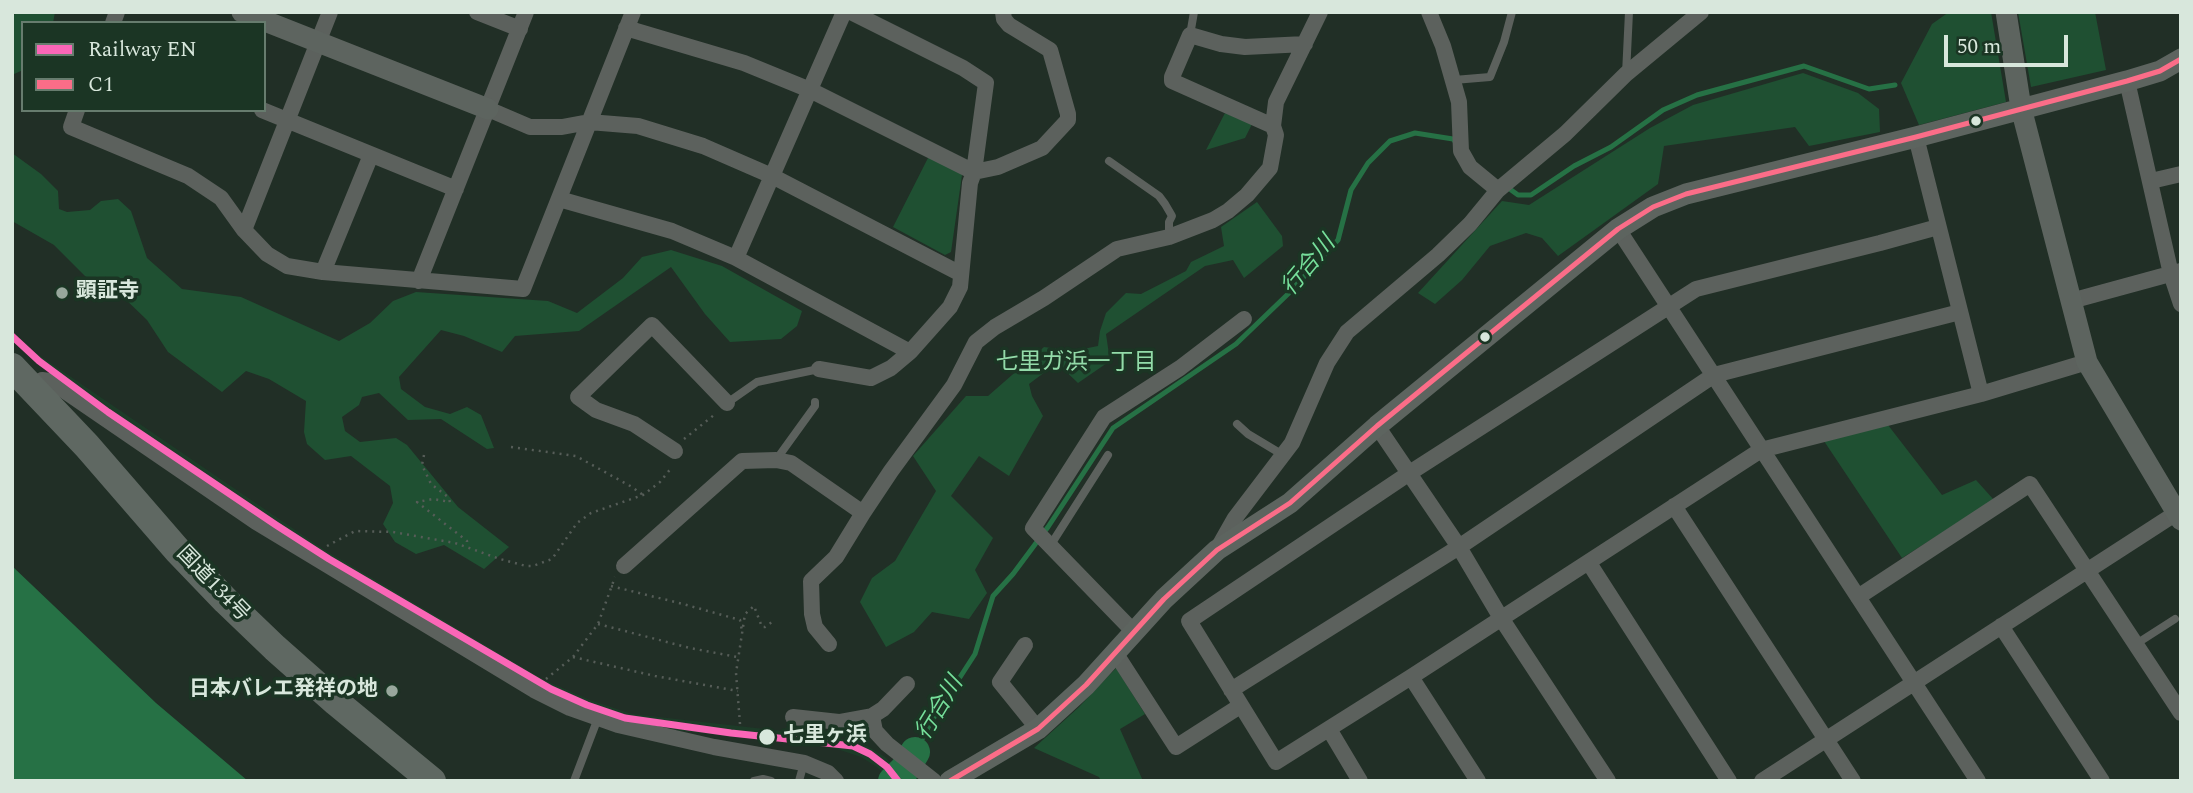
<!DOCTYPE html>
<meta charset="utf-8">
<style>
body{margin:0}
#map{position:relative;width:2193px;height:793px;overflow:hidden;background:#212f26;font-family:Spectral,serif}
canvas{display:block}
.frame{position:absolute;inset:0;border:14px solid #d8e7dc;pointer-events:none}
.legend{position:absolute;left:21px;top:21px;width:245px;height:91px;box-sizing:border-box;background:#1b3524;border:2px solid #677c6e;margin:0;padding:9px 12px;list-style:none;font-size:21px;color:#d8e7dc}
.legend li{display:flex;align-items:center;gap:14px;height:35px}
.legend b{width:35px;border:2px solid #677c6e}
.scale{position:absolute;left:1944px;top:35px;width:124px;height:32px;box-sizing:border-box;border:4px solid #d8e7dc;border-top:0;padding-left:9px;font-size:21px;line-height:24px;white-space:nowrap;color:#d8e7dc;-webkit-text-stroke:5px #1b3524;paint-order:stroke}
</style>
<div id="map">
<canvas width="2193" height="793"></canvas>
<div class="frame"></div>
<ul class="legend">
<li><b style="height:9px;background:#fa66b7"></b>Railway EN</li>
<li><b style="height:9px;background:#fb6d88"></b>C1</li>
</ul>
<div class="scale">50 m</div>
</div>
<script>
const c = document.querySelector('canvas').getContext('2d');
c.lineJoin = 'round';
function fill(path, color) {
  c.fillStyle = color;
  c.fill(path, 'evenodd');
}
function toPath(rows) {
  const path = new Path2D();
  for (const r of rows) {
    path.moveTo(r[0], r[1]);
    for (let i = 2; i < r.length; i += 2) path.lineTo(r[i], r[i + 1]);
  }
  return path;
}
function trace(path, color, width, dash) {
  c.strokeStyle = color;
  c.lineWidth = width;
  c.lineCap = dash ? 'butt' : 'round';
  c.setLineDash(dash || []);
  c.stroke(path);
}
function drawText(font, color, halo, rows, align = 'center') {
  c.font = font + ' Spectral,"Noto Sans JP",serif';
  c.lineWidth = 7;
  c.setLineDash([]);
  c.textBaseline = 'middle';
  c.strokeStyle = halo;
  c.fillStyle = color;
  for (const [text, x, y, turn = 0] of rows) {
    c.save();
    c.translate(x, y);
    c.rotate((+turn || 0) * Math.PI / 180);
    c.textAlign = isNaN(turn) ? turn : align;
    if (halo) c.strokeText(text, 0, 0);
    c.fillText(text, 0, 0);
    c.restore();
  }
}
fill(toPath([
 [12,332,30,349,323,549,544,680,590,700,632,714,791,732,846,740,867,746,885,757,897,769,887,777,877,767,861,757,828,746,672,730,626,721,542,687,318,555,82,397,22,349,12,340]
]), '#1d3b28');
fill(toPath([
 [16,12,55,12,53,23,23,23,23,70,12,75,12,18],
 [1949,12,1991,12,2006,102,1919,125,1901,83,1932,24],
 [2018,12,2095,12,2106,70,2031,87],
 [1803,73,1858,93,1879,109,1880,132,1809,146,1795,127,1664,146,1658,184,1558,256,1542,238,1526,233,1490,246,1462,280,1435,304,1418,293,1502,201,1529,205,1650,128,1693,105],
 [1225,113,1252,124,1245,138,1206,150],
 [12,153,41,174,58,191,59,209,67,212,90,210,101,201,118,199,131,211,147,258,182,289,241,297,339,341,370,323,393,301,416,292,548,301,577,313,623,278,642,257,671,250,722,266,802,311,797,326,781,339,730,342,705,314,671,267,579,331,515,336,502,352,464,336,441,330,399,377,401,389,425,407,450,414,467,407,481,415,494,448,487,449,441,419,408,420,379,393,362,397,359,405,342,417,345,431,360,442,396,438,407,445,458,507,509,547,484,569,444,545,416,554,395,542,383,524,393,503,390,486,351,456,325,460,307,444,304,432,306,401,269,379,246,371,222,392,168,352,147,320,121,295,111,298,105,296,54,245,12,221],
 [929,156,958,170,962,175,951,252,945,255,893,227],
 [1257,202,1282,236,1283,246,1244,278,1233,260,1205,266,1106,334,1110,361,1078,383,1057,363,1029,384,1032,396,1043,416,1009,476,979,456,951,496,993,538,975,570,987,593,969,619,932,612,914,632,886,647,860,602,872,578,895,561,936,491,913,456,966,396,988,396,1044,347,1073,351,1098,346,1100,331,1106,313,1126,293,1141,294,1186,271,1191,262,1224,246,1221,227],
 [1888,425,1942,495,1976,480,1994,500,1902,558,1824,441],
 [1116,668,1145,714,1120,729,1143,781,1101,781,1099,777,1034,748,1079,707]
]), '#1f5032');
fill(toPath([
 [12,566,156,703,248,781,12,781]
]), '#267145');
trace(toPath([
 [1507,187,1518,195,1531,195,1574,166,1611,147,1663,110,1697,95,1804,66,1869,89,1895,85],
 [915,752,933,719,975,654,993,596,1013,574,1048,527,1113,428,1236,344,1288,294,1338,240,1351,190,1368,163,1390,141,1415,133,1453,139,1457,144]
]), '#267145', 5);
trace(toPath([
 [893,781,905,769,915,752]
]), '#267145', 30);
trace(toPath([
 [684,439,714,415],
 [511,447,576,456,632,487,643,495],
 [424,455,422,465,431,484,448,497,450,502,433,499,417,502,467,541,467,546],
 [327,546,355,531,393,532,455,543,500,559,526,566,533,566,552,559,577,523,591,513,643,495,660,482,672,467],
 [611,586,683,604,740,620,742,631],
 [598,624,690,648,737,657],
 [573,657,655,676,738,691],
 [546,679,573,657,598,624,615,577],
 [740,724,736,673,745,614,754,606,762,627,765,627,772,622]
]), '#565d58', 2.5, [2, 5]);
trace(toPath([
 [1190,35,1194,12],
 [1626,74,1629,12],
 [1454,80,1490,77,1504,42,1512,12],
 [1109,161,1159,196,1165,204,1172,216,1169,222,1169,237],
 [727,403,757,382,819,369],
 [1237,424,1248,434,1283,455],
 [776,460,815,406,815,402],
 [1050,546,1108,455],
 [2136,644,2175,619],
 [574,781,598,718],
 [754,781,763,779,771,781],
 [799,781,804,763]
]), '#5c615d', 8);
trace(toPath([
 [477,12,520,29],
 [1429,12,1443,46,1459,102,1461,151,1470,167,1498,190],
 [113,23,117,12],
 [626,28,744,63,810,90,974,172,998,167,1042,148,1068,120,1068,114,1050,50,1009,25,1004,19,1003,12],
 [2127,81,2171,274,2181,304],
 [488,109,530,127,562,127,589,122,638,126,703,146,772,176,961,274],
 [77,110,71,127,188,176,221,198,244,230,267,254,287,266,323,272,523,289,633,12],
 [262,110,456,189],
 [1273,126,1172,81,1172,77,1190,35,1221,44,1245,47,1305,44],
 [1916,137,1981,394],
 [2151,181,2181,174],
 [559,199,672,231,736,258,910,352,950,307,960,287,970,183,974,172,986,83,963,68,851,12],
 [1938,227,1880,243,1696,289,1408,474,1189,621,1276,762,1411,677,1761,450,1981,394,2087,362],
 [1618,229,1978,781],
 [244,230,330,12],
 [736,258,844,12],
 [323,272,371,155],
 [419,281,526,12],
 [2071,301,2181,271],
 [819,369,871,378,891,368,910,352],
 [31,387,42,380,50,381,256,522,534,690,570,708,618,725,714,747,804,763,828,773,836,781],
 [1377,426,1459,547,1501,618,1608,781],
 [675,451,634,424,596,410,578,397,652,325,727,403],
 [1674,506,1853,781],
 [1218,548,1235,518,1292,443,1327,363,1347,332,1438,255,1470,224,1498,190,1565,134,1626,74,1701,12],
 [1589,563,1729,781],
 [624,566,742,461,776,460,791,463,863,513,891,471,954,385,976,342,995,327,1044,298,1117,249,1169,237,1213,220,1228,211,1247,195,1270,168,1276,135,1273,126,1276,102,1320,12],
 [1858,597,2030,484,2181,713],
 [2001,626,2102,781],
 [1134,632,1033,528,1104,417,1180,368,1244,319],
 [829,644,815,627,812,614,811,581,836,557,863,513],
 [1025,645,1000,682,1038,729],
 [1116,654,1176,747,1240,706],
 [1411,677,1478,781],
 [1231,690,1459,547,1714,375,1960,312],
 [872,716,883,709,907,684],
 [793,717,839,722,872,716,875,731,887,744,934,781],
 [1329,729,1360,781],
 [1762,781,2181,510]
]), '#5c615d', 16);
trace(toPath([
 [242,12,488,109],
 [2006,12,2021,108,2087,362,2181,520],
 [950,781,1038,729,1086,685,1164,599,1217,550,1290,503,1377,426,1618,229,1653,207,1686,194,1916,137,2127,81,2160,71,2181,59]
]), '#5d645f', 21);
trace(toPath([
 [12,367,87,446,178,551,226,601,275,648,336,702,432,781]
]), '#5f6862', 28);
trace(toPath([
 [950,781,1038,729,1086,685,1164,599,1217,550,1290,503,1377,426,1618,229,1653,207,1686,194,1916,137,2127,81,2160,71,2181,59]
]), '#fb6d88', 5);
trace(toPath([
 [12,336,39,361,108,412,276,525,329,559,551,689,587,705,625,718,731,733,853,746,870,754,887,767,898,781]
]), '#fa66b7', 7);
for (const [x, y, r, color] of [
 [1976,121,6,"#d8e7dc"],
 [62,293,7,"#98a79c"],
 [1485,337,6,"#d8e7dc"],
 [392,691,7,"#98a79c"],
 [767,737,9,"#d8e7dc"]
]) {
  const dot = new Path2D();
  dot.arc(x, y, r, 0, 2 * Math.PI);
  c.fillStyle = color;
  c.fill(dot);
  trace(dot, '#1b3524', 2.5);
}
drawText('bold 21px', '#d8e7dc', '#1b3524', [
 ["顕証寺",76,293],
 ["日本バレエ発祥の地",378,691,"right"]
], 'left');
drawText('21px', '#d8e7dc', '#1b3524', [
 ["国道134号",212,585,46]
]);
drawText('bold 21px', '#d8e7dc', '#1b3524', [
 ["七里ヶ浜",783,737]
], 'left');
drawText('italic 23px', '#76df9b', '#1b3524', [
 ["行合川",1310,267,-50],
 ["行合川",941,709,-59]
]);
drawText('23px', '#93dba9', '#1b3524', [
 ["七里ガ浜一丁目",1076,364]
]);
</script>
